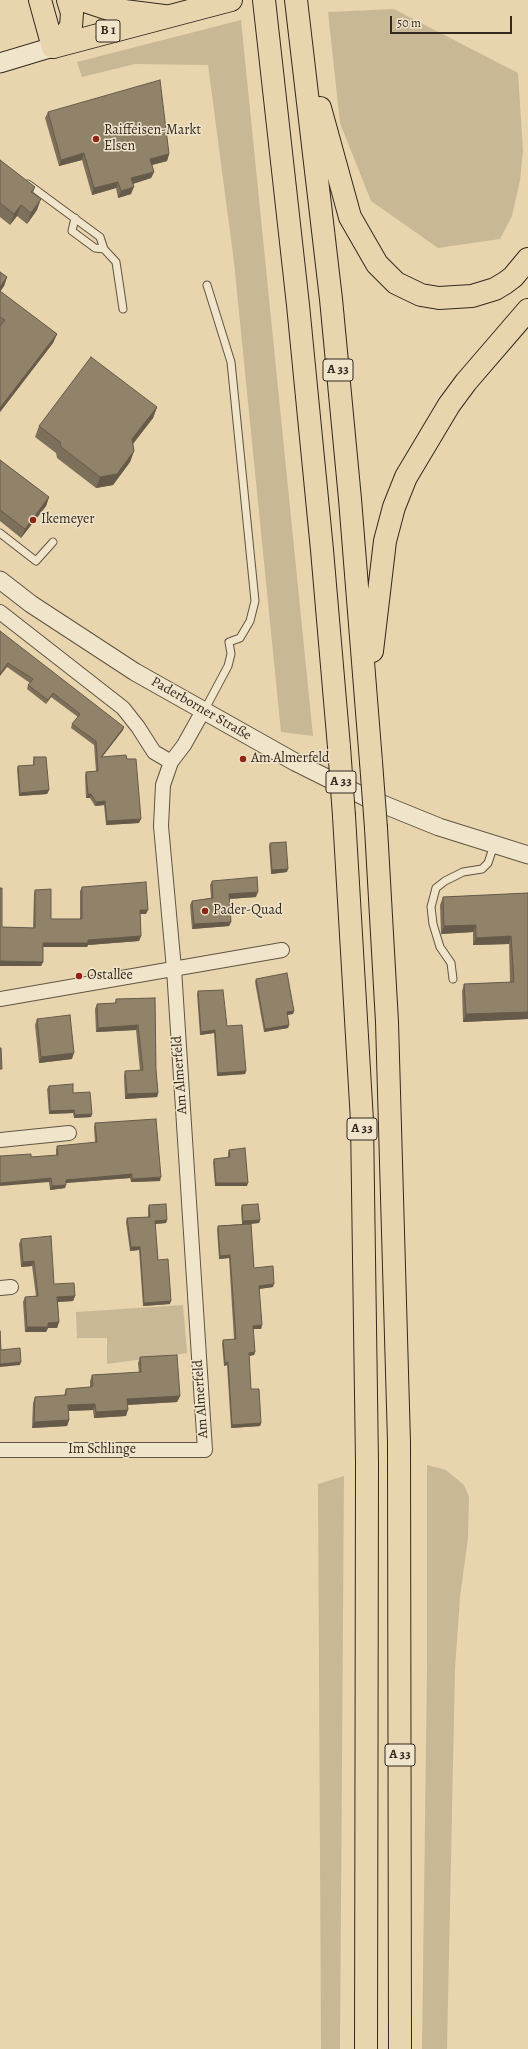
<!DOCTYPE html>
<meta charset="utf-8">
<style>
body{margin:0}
#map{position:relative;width:528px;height:2049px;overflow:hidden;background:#e8d5ad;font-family:Alegreya,serif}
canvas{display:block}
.scale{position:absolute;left:390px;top:16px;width:122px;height:18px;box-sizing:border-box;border:2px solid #332921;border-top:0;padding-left:5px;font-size:12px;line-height:14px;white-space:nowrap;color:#332921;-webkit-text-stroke:3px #f0e4ca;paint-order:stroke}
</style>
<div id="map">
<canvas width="528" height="2049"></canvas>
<div class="scale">50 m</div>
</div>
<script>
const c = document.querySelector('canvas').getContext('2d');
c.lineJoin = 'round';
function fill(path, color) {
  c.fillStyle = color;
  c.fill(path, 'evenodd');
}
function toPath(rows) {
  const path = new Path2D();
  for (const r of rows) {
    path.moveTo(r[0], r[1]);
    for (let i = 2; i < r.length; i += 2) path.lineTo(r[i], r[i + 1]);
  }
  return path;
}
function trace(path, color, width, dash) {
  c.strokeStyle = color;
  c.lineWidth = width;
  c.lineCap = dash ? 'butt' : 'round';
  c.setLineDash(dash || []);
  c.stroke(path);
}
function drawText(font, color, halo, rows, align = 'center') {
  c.font = font + ' Alegreya,serif';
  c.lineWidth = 3;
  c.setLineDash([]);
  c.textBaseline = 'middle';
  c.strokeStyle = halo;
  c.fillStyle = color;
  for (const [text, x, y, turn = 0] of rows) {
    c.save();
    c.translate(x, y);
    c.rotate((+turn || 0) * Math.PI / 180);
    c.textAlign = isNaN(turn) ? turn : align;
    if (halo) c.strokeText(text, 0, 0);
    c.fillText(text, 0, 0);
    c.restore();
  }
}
fill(toPath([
 [394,9,518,73,523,151,520,180,512,216,500,239,438,248,371,201,340,123,328,12],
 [241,20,313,736,281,732,234,262,208,65,135,64,82,77,77,62],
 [183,1305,187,1353,107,1364,107,1338,77,1338,76,1312],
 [427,1465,446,1470,464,1485,469,1497,468,1538,460,1597,455,1669,447,2049,422,2049,427,1668],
 [344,1476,340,2049,321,2049,318,1484]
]), '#c9b895');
const service = toPath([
 [28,184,100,237,104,249,116,262,123,309],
 [75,218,72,231,95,248,104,249],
 [0,533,36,561,53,542],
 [204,711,228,666,231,654,229,642,240,638,250,621,255,601,231,362,207,285],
 [453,979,451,963,440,947,433,924,431,907,436,888,445,881,463,872,482,869,488,863,494,845]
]);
const minor = toPath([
 [0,612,123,708,138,727,154,752,171,762],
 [0,999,282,950],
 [0,1140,69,1133],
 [0,1288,11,1287],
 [0,1450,205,1450,174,969,161,826,163,785,171,762,184,745,203,711]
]);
const tertiary = toPath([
 [0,580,31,604,135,672,295,762,365,797,439,827,528,855]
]);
const secondary = toPath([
 [0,63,53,47]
]);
const primary = toPath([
 [53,47,231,0]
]);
const motorway = toPath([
 [40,0,53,47,63,39,71,26,72,13,68,0],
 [82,0,109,9,164,16],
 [264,0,298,305,322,550,339,747],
 [296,0,331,299,350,499,371,762],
 [320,108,350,217,377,264,396,283,421,295,439,298,472,296,495,289,505,283,513,277,528,259],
 [372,651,385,541,394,507,406,477,449,405,466,382,528,310],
 [344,816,362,1121,367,1463,366,2049],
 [376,828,387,1022,399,1442,400,2049]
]);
trace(service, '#605444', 9);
trace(minor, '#605444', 16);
trace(tertiary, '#605444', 19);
trace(secondary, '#332921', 21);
trace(primary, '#332921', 24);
trace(motorway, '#332921', 24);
trace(service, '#f0e4ca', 7);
trace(minor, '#f0e4ca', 14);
trace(tertiary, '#f0e4ca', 17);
trace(secondary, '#f0e4ca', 19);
trace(primary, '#e8d5ad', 22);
trace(motorway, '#e8d5ad', 22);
const motorwayBridge = toPath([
 [339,747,344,816],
 [371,762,376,828]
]);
trace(motorwayBridge, '#332921', 24, []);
trace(motorwayBridge, '#e8d5ad', 22);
fill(toPath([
 [48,112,169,154,167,161,152,165,154,172,151,178,133,184,131,194,118,198,116,188,92,195,82,160,59,166,45,118],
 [0,160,35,187,33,193,37,210,27,224,17,216,10,225,0,217],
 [0,272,7,277,4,286,0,291,57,334,53,343,0,412],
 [157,407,153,418,133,444,134,451,130,462,113,485,96,488,57,458,56,453,35,437,39,426],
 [0,460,49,497,46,506,21,538,0,521],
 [0,631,123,730,102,757,127,759,139,823,106,825,104,805,95,806,90,798,86,798,85,776,86,772,96,771,94,745,71,728,72,724,78,717,51,697,46,704,27,689,28,685,30,683,7,667],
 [34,757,49,790,47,794,19,796,17,769,18,766,33,765,33,760],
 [270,843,287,872,271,874,269,846],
 [212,881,256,897,229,899,231,922,229,926,192,929,190,905,192,901,211,898,210,885],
 [82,887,146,914,140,914,141,936,139,941,88,945,87,947,43,947,43,962,41,966,0,966,0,888,2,927,33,928,34,894,35,890,51,919,80,919,80,891],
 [528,893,528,1019,463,1022,462,991,464,984,510,982,509,944,473,945,473,932,441,934,440,905,443,897],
 [256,979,294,1011,293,1014,287,1015,289,1025,288,1028,264,1032,255,982],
 [198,991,227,1026,246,1071,245,1074,217,1076,214,1033,200,1035,197,994],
 [155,998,156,1070,158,1093,157,1097,125,1099,124,1076,125,1071,140,1071,136,1030,96,1032,95,1009,97,1004,115,1003,116,999],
 [37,1019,72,1059,39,1063,35,1025],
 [49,1086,73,1093,92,1114,91,1117,74,1118,73,1113,49,1114,47,1089],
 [95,1123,160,1181,131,1182,130,1178,66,1183,65,1188,50,1190,49,1182,31,1157,56,1156,56,1150,57,1146,95,1143,94,1127],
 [229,1150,247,1186,215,1186,213,1162,214,1159,228,1158,228,1153],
 [149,1205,167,1220,166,1223,155,1224,158,1260,170,1304,143,1306,139,1250,130,1251,126,1222,127,1218,148,1217,148,1208],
 [242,1205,260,1220,259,1223,251,1224,254,1268,273,1287,259,1289,262,1325,261,1329,253,1329,255,1352,254,1355,249,1356,251,1389,261,1423,260,1426,231,1428,227,1365,224,1366,222,1343,223,1340,234,1339,229,1258,219,1259,217,1229,218,1226,242,1224,241,1209],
 [21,1239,54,1284,75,1296,73,1301,58,1302,59,1322,57,1328,48,1328,46,1332,25,1332,23,1302,25,1297,36,1296,32,1266,21,1267,19,1244],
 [140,1357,180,1396,177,1402,128,1405,126,1416,94,1418,93,1410,68,1411,69,1420,67,1426,32,1428,33,1403,35,1397,64,1396,66,1389,90,1387,90,1381,92,1375,139,1373,138,1363]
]), '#7d705b');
fill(toPath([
 [84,153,82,160,59,166,61,160],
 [169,154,167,161,148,166,150,159],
 [154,172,151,178,129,185,131,178],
 [118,182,116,188,92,195,94,188],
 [134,187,131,194,118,198,121,191],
 [41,199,37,210,27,224,31,213],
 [21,205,17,216,10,225,14,214],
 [7,277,4,286,0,292,0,287],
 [57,334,53,343,0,412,0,408],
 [157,407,153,418,128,450,132,439],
 [134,451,130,462,113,485,96,488,100,477],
 [49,497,46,506,21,538,25,529],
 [8,663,7,667,0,676,0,674],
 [53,693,51,697,46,704,48,700],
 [124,727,123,730,99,761,101,757],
 [49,790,47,794,19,796,20,793],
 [88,794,91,794,90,798,86,798],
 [105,801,104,805,95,806,96,802],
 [141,819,139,823,106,825,107,821],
 [288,869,287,872,271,874,272,870],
 [258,892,256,897,227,899,229,894],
 [140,910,148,910,146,914,138,914],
 [231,922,229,926,192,929,194,924],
 [476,925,473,932,441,934,444,926],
 [141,936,139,941,88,945,87,947,41,947,43,943,88,940],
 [511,936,509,944,473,945,476,938],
 [0,961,43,962,41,966,0,966],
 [294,1011,293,1014,285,1015,287,1012],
 [528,1012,528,1019,463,1022,466,1014],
 [138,1025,136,1030,96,1032,98,1028],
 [289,1025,288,1028,264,1032,265,1029],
 [215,1030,214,1033,200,1035,201,1032],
 [74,1053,72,1059,39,1063,41,1057],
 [246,1071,245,1074,217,1076,218,1073],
 [158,1093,157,1097,125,1099,127,1094],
 [74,1110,73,1113,49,1114,50,1111],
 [92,1114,91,1117,74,1118,75,1115],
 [132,1174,130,1178,65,1183,66,1180],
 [161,1177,160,1181,131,1182,132,1179],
 [51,1178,49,1182,0,1186,0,1183],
 [216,1183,248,1183,247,1186,215,1186],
 [66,1185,65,1188,50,1190,52,1186],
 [167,1220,166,1223,154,1224,155,1221],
 [260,1220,259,1223,242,1224,243,1221],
 [131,1247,140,1247,139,1250,130,1251],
 [230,1255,229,1258,219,1259,220,1256],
 [34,1261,32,1266,21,1267,23,1262],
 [274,1284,273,1287,258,1289,259,1286],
 [75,1296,73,1301,55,1302,57,1297],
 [171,1301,170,1304,143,1306,144,1303],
 [59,1322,57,1328,48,1328,46,1332,25,1332,27,1327,48,1323],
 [262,1325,261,1329,252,1329,253,1326],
 [255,1352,254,1355,248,1356,249,1353],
 [21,1362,20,1365,0,1367,0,1364],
 [228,1362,227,1365,224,1366,225,1363],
 [180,1396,177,1402,125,1405,127,1399],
 [95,1404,93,1410,66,1411,68,1405],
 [128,1410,126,1416,94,1418,96,1412],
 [69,1420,67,1426,32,1428,34,1422],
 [261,1423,260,1426,231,1428,232,1425]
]), '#665b4a');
const building = toPath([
 [160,80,169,154,150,159,154,172,131,178,134,187,121,191,118,182,94,188,84,153,61,160,48,112,160,80],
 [0,160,35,187,31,192,41,199,31,213,21,205,14,214,0,203,0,160],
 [0,272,7,277,0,287,0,272],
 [0,291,57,334,0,408,0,326,5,320,0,317,0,291],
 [91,357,157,407,132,439,134,451,117,474,100,477,61,447,60,442,39,426,91,357],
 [0,460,49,497,25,529,0,510,0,460],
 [0,631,124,727,101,757,126,755,127,759,136,759,141,819,107,821,105,801,96,802,91,794,88,794,86,772,98,771,96,741,72,724,80,714,53,693,48,700,28,685,33,679,8,663,0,674,0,631],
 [34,757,46,757,49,790,20,793,18,766,34,765,34,757],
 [286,842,288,869,272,870,270,843,286,842],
 [257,877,258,892,229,894,231,922,194,924,192,901,213,898,212,881,257,877],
 [146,882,148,910,140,910,141,936,88,940,88,943,43,943,43,962,0,961,0,888,2,888,2,927,35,928,35,890,51,889,51,919,82,919,82,887,146,882],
 [528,893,528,1012,466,1014,464,984,514,982,511,936,476,938,476,925,444,926,443,897,528,893],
 [287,973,294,1011,287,1012,289,1025,265,1029,256,979,287,973],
 [223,990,227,1026,242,1025,246,1071,218,1073,215,1030,201,1032,198,991,223,990],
 [155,998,156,1070,158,1093,127,1094,125,1071,143,1070,138,1025,98,1028,97,1004,116,1003,116,999,155,998],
 [70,1015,74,1053,41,1057,37,1019,70,1015],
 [0,1048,1,1048,2,1069,0,1069,0,1048],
 [73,1084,73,1093,90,1092,92,1114,75,1115,74,1110,50,1111,49,1086,73,1084],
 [156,1119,161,1177,132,1179,132,1174,66,1180,66,1185,52,1186,51,1178,0,1183,0,1156,31,1154,31,1157,58,1155,57,1146,97,1142,95,1123,156,1119],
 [245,1148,248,1183,216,1183,214,1159,230,1157,229,1150,245,1148],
 [166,1204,167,1220,155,1221,158,1260,168,1259,171,1301,144,1303,140,1247,131,1247,127,1218,150,1217,149,1205,166,1204],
 [258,1204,260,1220,243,1221,242,1205,258,1204],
 [251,1224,254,1268,273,1266,274,1284,259,1286,262,1325,253,1326,255,1352,249,1353,251,1389,259,1389,261,1423,232,1425,228,1362,225,1363,223,1340,236,1339,230,1255,220,1256,218,1226,251,1224],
 [51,1236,54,1284,74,1283,75,1296,57,1297,59,1322,48,1323,48,1327,27,1327,25,1297,38,1296,34,1261,23,1262,21,1239,51,1236],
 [0,1331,1,1350,20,1348,21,1362,0,1364,0,1331],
 [177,1355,180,1396,127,1399,128,1410,96,1412,95,1404,68,1405,69,1420,34,1422,35,1397,66,1395,66,1389,90,1387,93,1386,92,1375,141,1372,140,1357,177,1355]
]);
fill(building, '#91826a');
trace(building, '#665b4a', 1);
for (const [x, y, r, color] of [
 [96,139,4,"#8f2418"],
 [33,520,4,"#8f2418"],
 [243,759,4,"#8f2418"],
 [205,911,4,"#8f2418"],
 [79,976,4,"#8f2418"]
]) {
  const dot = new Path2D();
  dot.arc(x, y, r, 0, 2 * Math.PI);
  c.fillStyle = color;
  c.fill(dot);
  trace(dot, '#f0e4ca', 1.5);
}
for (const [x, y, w] of [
 [108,31,24],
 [338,370,30],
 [341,782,30],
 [362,1129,30],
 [400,1755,30]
]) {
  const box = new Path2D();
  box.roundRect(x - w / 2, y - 11, w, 22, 3);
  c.fillStyle = '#f0e4ca';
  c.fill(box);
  trace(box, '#332921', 1);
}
drawText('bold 13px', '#332921', null, [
 ["B 1",108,31],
 ["A 33",338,370],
 ["A 33",341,782],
 ["A 33",362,1129],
 ["A 33",400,1755]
]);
drawText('14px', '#332921', '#f0e4ca', [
 ["Raiffeisen-Markt",104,131],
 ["Elsen",104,147],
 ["Ikemeyer",41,520],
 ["Am Almerfeld",251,759],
 ["Pader-Quad",213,911],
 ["Ostallee",87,976]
], 'left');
drawText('14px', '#332921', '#f0e4ca', [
 ["Paderborner Straße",201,709,30],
 ["Am Almerfeld",180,1075,-94],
 ["Am Almerfeld",201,1399,-94],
 ["Im Schlinge",102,1450]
]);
</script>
